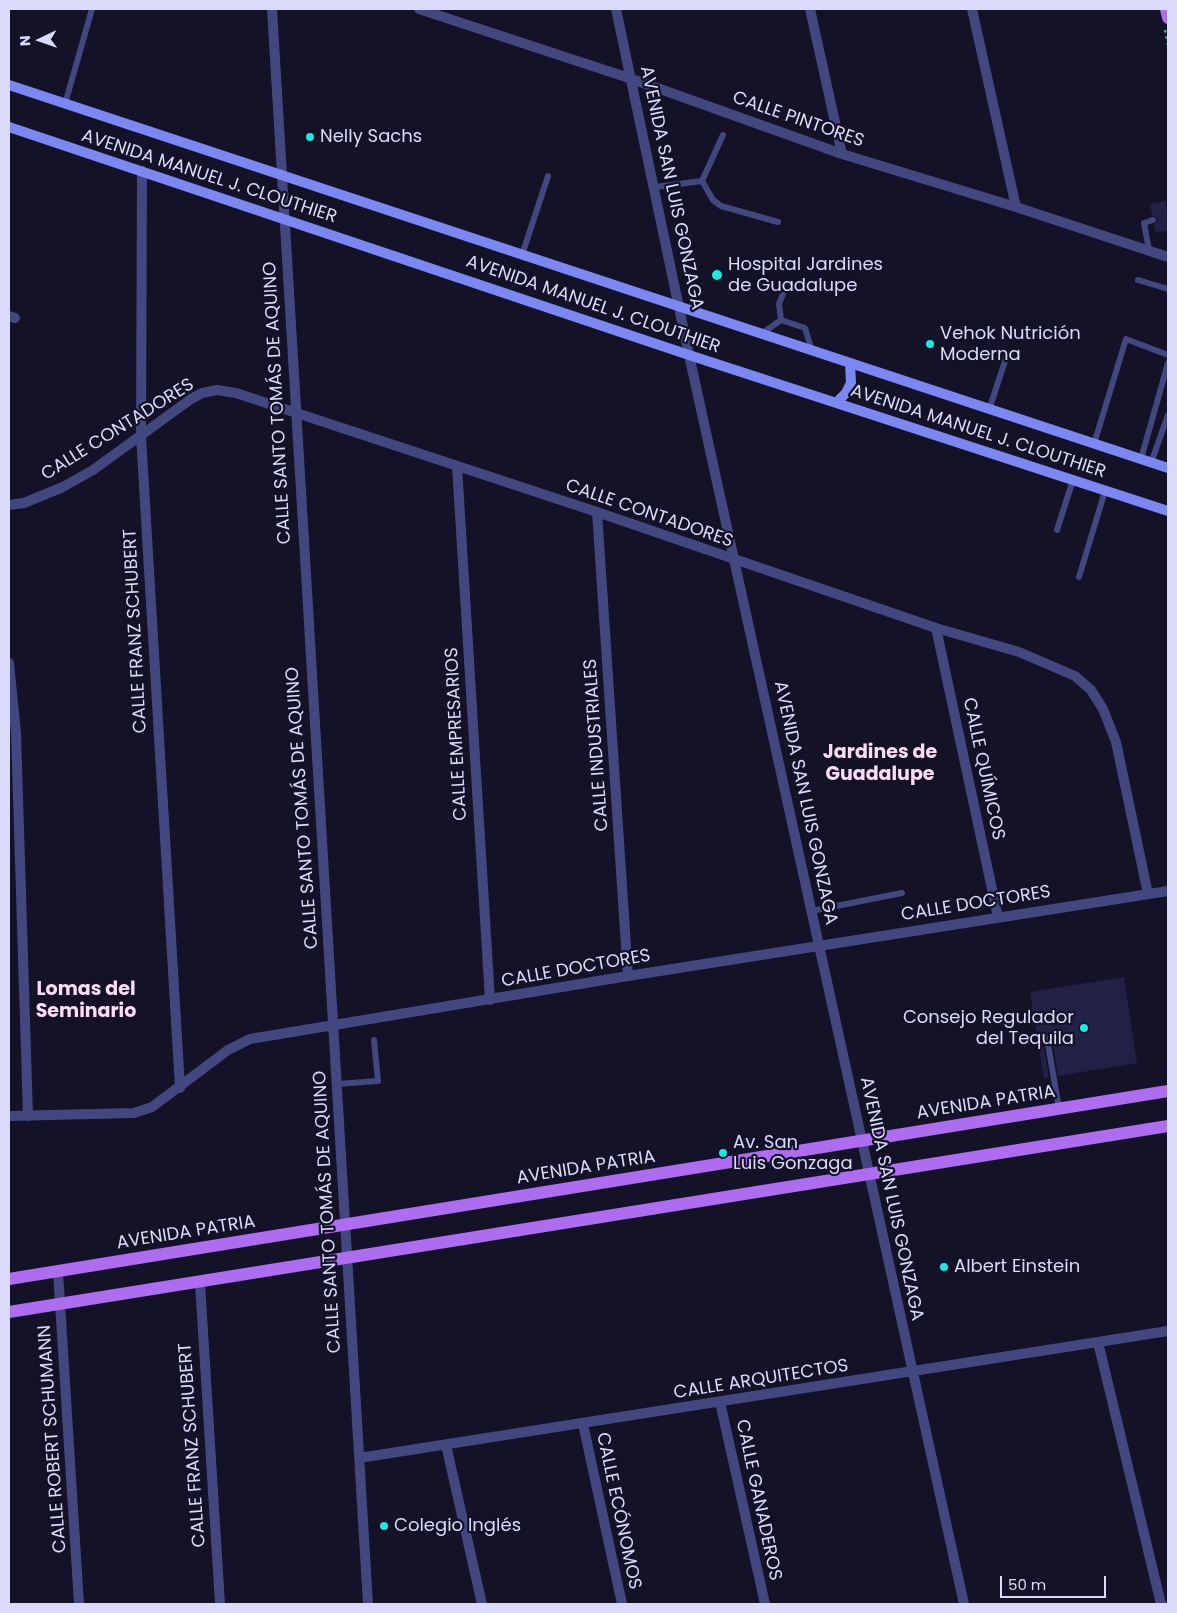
<!DOCTYPE html>
<meta charset="utf-8">
<style>
body{margin:0}
#map{position:relative;width:1177px;height:1613px;overflow:hidden;background:#131226;font-family:Poppins,sans-serif}
canvas{display:block}
.frame{position:absolute;inset:0;border:10px solid #dadbfb;pointer-events:none}
.north{position:absolute;left:15px;top:15px;width:50px;height:50px;-webkit-text-stroke:4px #131226;paint-order:stroke;rotate:267deg;font-size:14px;font-weight:700;line-height:20px;text-align:center;color:#dadbfb}
.north::after{content:'';display:block;margin:auto;width:18px;height:22px;background:#dadbfb;clip-path:polygon(50% 0,100% 100%,50% 72%,0 100%)}
.scale{position:absolute;left:1000px;top:1576px;width:106px;height:22px;box-sizing:border-box;border:2px solid #dadbfb;border-top:0;padding-left:6px;font-size:15px;line-height:18px;white-space:nowrap;color:#dadbfb;-webkit-text-stroke:4px #131226;paint-order:stroke}
</style>
<div id="map">
<canvas width="1177" height="1613"></canvas>
<div class="frame"></div>
<div class="north">N</div>
<div class="scale">50 m</div>
</div>
<script>
const c = document.querySelector('canvas').getContext('2d');
c.lineJoin = 'round';
function fill(path, color) {
  c.fillStyle = color;
  c.fill(path, 'evenodd');
}
function toPath(rows) {
  const path = new Path2D();
  for (const r of rows) {
    path.moveTo(r[0], r[1]);
    for (let i = 2; i < r.length; i += 2) path.lineTo(r[i], r[i + 1]);
  }
  return path;
}
function trace(path, color, width, dash) {
  c.strokeStyle = color;
  c.lineWidth = width;
  c.lineCap = dash ? 'butt' : 'round';
  c.setLineDash(dash || []);
  c.stroke(path);
}
function drawText(font, color, halo, rows, align = 'center') {
  c.font = font + ' Poppins,sans-serif';
  c.lineWidth = 4.5;
  c.setLineDash([]);
  c.textBaseline = 'middle';
  c.strokeStyle = halo;
  c.fillStyle = color;
  for (const [text, x, y, turn = 0] of rows) {
    c.save();
    c.translate(x, y);
    c.rotate((+turn || 0) * Math.PI / 180);
    c.textAlign = isNaN(turn) ? turn : align;
    if (halo) c.strokeText(text, 0, 0);
    c.fillText(text, 0, 0);
    c.restore();
  }
}
fill(toPath([
 [1166,201,1168,230,1156,233,1154,225,1158,219,1152,215,1150,204],
 [1124,977,1137,1063,1058,1076,1052,1037,1047,1033,1042,1038,1049,1077,1044,1078,1030,992]
]), '#232045');
trace(toPath([
 [1165,30,1168,45]
]), '#3cae99', 2.5, [2.5, 4]);
trace(toPath([
 [65,104,92,9],
 [702,181,713,200,721,206,778,222],
 [655,187,702,181,723,135],
 [1149,250,1144,223,1153,220],
 [522,255,548,176],
 [1138,280,1168,289],
 [781,320,779,304,784,291],
 [761,334,781,320,805,328,812,351],
 [989,410,1006,358],
 [1094,444,1126,339,1168,355],
 [1141,459,1168,363],
 [1151,463,1168,415],
 [1057,530,1073,480],
 [1079,577,1105,491],
 [811,911,902,893],
 [1047,1038,1059,1109],
 [337,1084,378,1081,374,1040]
]), '#424780', 6);
trace(toPath([
 [272,9,368,1604],
 [419,9,632,79,842,154,1016,207,1168,257],
 [616,9,689,355,964,1604],
 [810,9,842,154],
 [972,9,1016,207],
 [142,171,141,436,180,1088],
 [9,316,15,318],
 [457,466,490,1000],
 [9,505,24,503,63,487,93,470,191,399,202,393,217,390,236,393,597,512,936,628,1019,652,1075,676,1091,690,1103,709,1116,742,1148,894],
 [597,512,628,976],
 [936,628,998,917],
 [9,663,16,733,28,1116],
 [9,1116,134,1113,152,1107,228,1050,250,1039,628,976,1168,891],
 [58,1272,79,1604],
 [200,1283,220,1604],
 [1098,1342,1161,1604],
 [720,1402,765,1604],
 [583,1424,622,1604],
 [446,1445,482,1604],
 [359,1458,1168,1331]
]), '#424780', 10);
trace(toPath([
 [9,85,1168,468],
 [9,127,689,355,1168,511],
 [836,403,846,393,851,383,850,364]
]), '#7b87f2', 10);
trace(toPath([
 [1166,9,1168,18],
 [9,1279,1168,1091],
 [9,1312,1168,1126]
]), '#ae6cf1', 12);
for (const [x, y, r, color] of [
 [310,137,5,"#19e9e3"],
 [717,275,6,"#19e9e3"],
 [930,344,5,"#19e9e3"],
 [1084,1028,5,"#19e9e3"],
 [723,1153,5,"#19e9e3"],
 [944,1267,5,"#19e9e3"],
 [384,1526,5,"#19e9e3"]
]) {
  const dot = new Path2D();
  dot.arc(x, y, r, 0, 2 * Math.PI);
  c.fillStyle = color;
  c.fill(dot);
  trace(dot, '#131226', 2);
}
drawText('18px', '#dadbfb', '#131226', [
 ["CALLE PINTORES",798,120,19],
 ["AVENIDA MANUEL J. CLOUTHIER",209,177,18],
 ["AVENIDA SAN LUIS GONZAGA",671,188,78],
 ["AVENIDA MANUEL J. CLOUTHIER",593,305,19],
 ["CALLE SANTO TOMÁS DE AQUINO",278,403,-93],
 ["CALLE CONTADORES",118,430,-32],
 ["AVENIDA MANUEL J. CLOUTHIER",978,432,18],
 ["CALLE CONTADORES",649,514,19],
 ["CALLE FRANZ SCHUBERT",136,631,-93],
 ["CALLE EMPRESARIOS",457,734,-93],
 ["CALLE INDUSTRIALES",597,745,-94],
 ["CALLE QUÍMICOS",983,769,78],
 ["AVENIDA SAN LUIS GONZAGA",805,803,78],
 ["CALLE SANTO TOMÁS DE AQUINO",303,808,-94],
 ["CALLE DOCTORES",976,904,-9],
 ["CALLE DOCTORES",576,969,-10],
 ["AVENIDA PATRIA",986,1103,-9],
 ["AVENIDA PATRIA",586,1168,-9],
 ["AVENIDA SAN LUIS GONZAGA",891,1199,78],
 ["CALLE SANTO TOMÁS DE AQUINO",328,1212,-93],
 ["AVENIDA PATRIA",186,1233,-9],
 ["CALLE ARQUITECTOS",761,1380,-9],
 ["CALLE ROBERT SCHUMANN",53,1439,-94],
 ["CALLE FRANZ SCHUBERT",193,1445,-94],
 ["CALLE GANADEROS",758,1500,78],
 ["CALLE ECÓNOMOS",618,1511,78]
]);
drawText('18px', '#dadbfb', '#131226', [
 ["Nelly Sachs",320,137],
 ["Hospital Jardines",728,265],
 ["de Guadalupe",728,286],
 ["Vehok Nutrición",940,334],
 ["Moderna",940,355],
 ["Consejo Regulador",1074,1018,"right"],
 ["del Tequila",1074,1039,"right"],
 ["Av. San",733,1143],
 ["Luis Gonzaga",733,1164],
 ["Albert Einstein",954,1267],
 ["Colegio Inglés",394,1526]
], 'left');
drawText('bold 19px', '#fcdcf4', '#131226', [
 ["Jardines de",880,753],
 ["Guadalupe",880,775],
 ["Lomas del",86,990],
 ["Seminario",86,1012]
]);
</script>
